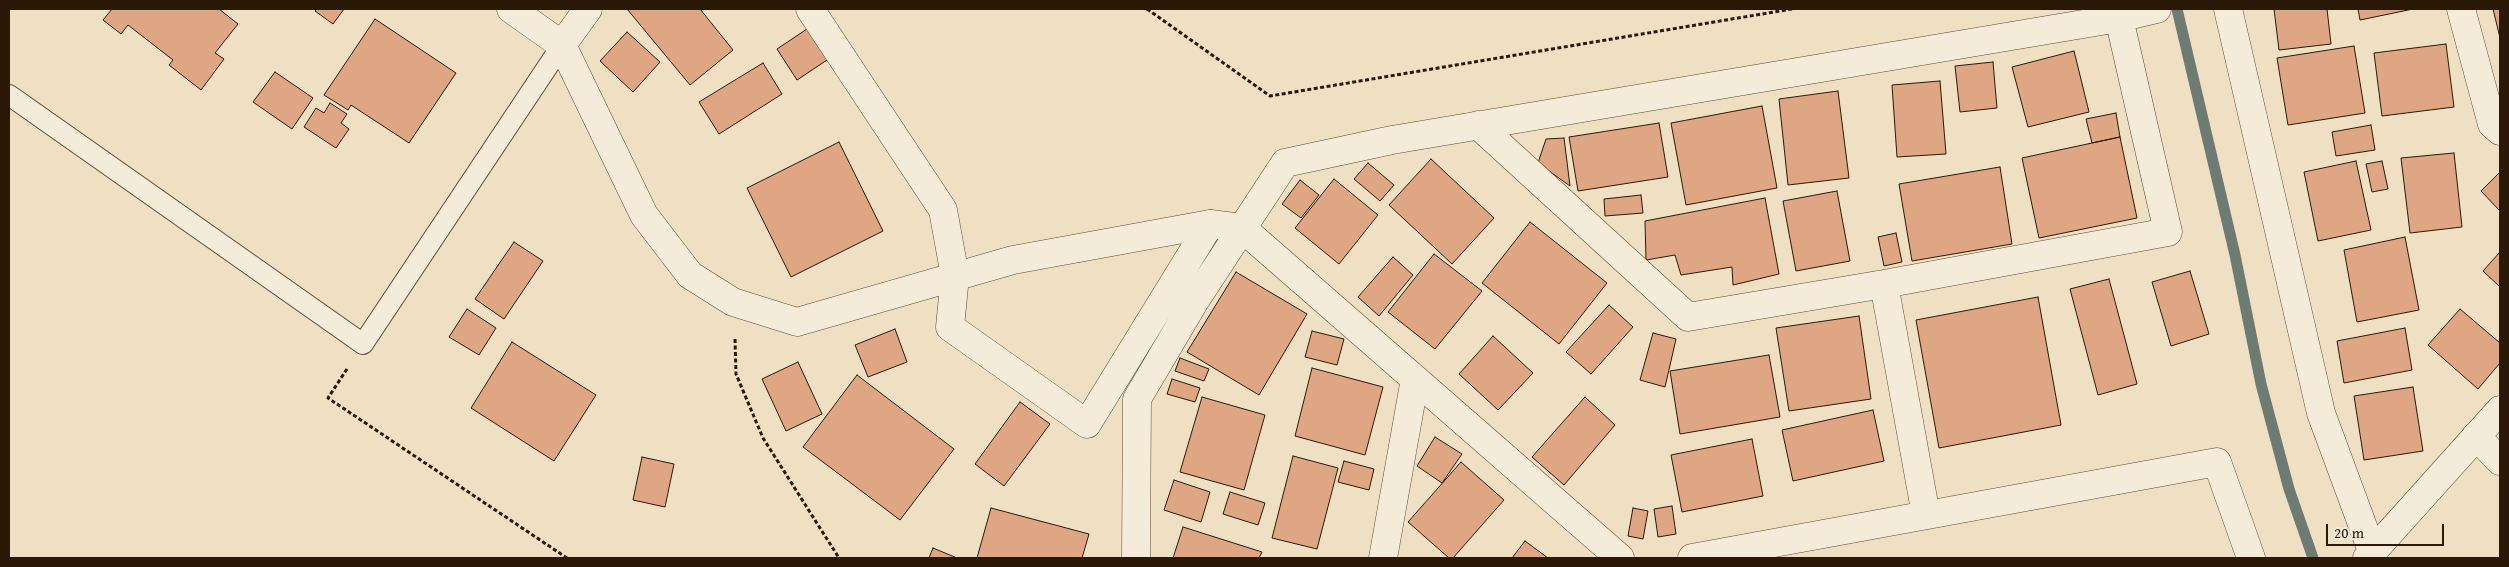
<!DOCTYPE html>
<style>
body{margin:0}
#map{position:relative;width:2509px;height:567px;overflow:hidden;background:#efe0c4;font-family:"Gentium Book Plus",serif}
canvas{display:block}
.frame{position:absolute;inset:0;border:10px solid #2a1907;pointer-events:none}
.scale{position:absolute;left:2326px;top:524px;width:118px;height:22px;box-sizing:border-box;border:2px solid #2a1907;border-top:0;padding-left:6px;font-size:15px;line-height:18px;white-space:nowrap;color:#2a1907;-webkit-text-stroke:4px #f5ebd9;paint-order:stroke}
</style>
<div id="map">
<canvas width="2509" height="567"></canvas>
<div class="frame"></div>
<div class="scale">20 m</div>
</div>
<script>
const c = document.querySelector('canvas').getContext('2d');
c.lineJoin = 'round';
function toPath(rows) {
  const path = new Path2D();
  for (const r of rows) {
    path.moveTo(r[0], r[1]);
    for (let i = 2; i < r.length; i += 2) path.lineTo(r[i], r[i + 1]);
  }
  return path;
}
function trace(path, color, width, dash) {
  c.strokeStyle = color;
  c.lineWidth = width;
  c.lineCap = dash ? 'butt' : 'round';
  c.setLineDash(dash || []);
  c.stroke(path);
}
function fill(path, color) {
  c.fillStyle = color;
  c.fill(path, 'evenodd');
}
trace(toPath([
 [2177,9,2235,255,2261,384,2289,489,2313,558]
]), '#6e7b72', 11);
const building = toPath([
 [112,9,219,9,238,24,215,53,224,59,201,90,169,65,173,60,128,25,121,34,103,20,112,9],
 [317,9,344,9,333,24,315,11,317,9],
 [627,9,700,9,733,50,690,85,627,9],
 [2274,9,2327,9,2331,44,2279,50,2274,9],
 [2358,9,2413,9,2360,20,2358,9],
 [2493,9,2500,9,2500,38,2493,9],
 [375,19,456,73,409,143,351,105,348,110,324,95,375,19],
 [810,27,830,58,797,80,777,49,810,27],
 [627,32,660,62,633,92,600,61,627,32],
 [2446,44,2454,107,2382,116,2374,53,2446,44],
 [2354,46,2365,113,2288,125,2277,58,2354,46],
 [2074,51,2089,112,2028,127,2012,67,2074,51],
 [1993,62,1997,108,1960,112,1955,66,1993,62],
 [763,63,782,94,719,134,699,102,763,63],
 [275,72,313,98,292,129,253,102,275,72],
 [1940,81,1946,154,1897,157,1892,85,1940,81],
 [1838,91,1849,178,1788,185,1779,99,1838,91],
 [330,103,347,114,341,123,349,129,336,148,304,127,316,108,324,113,330,103],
 [1762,106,1777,188,1686,205,1671,123,1762,106],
 [2116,113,2120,137,2092,143,2086,119,2116,113],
 [1659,123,1668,177,1578,191,1569,137,1659,123],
 [2371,125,2375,150,2336,156,2332,132,2371,125],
 [2120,137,2137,218,2039,238,2022,158,2120,137],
 [1564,138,1570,186,1538,163,1546,139,1564,138],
 [839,142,883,231,791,277,747,188,839,142],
 [2454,153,2462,227,2410,233,2401,158,2454,153],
 [1431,159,1494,218,1452,264,1389,205,1431,159],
 [2356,161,2371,230,2318,241,2304,172,2356,161],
 [2382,161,2388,189,2372,192,2366,164,2382,161],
 [1368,163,1394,185,1380,201,1354,179,1368,163],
 [2000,167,2012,244,1912,261,1899,184,2000,167],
 [2500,172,2500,211,2481,191,2500,172],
 [1334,179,1378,215,1339,264,1295,228,1334,179],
 [1300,180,1319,195,1301,218,1282,204,1300,180],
 [1837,191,1850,261,1796,271,1783,201,1837,191],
 [1641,195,1643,213,1605,216,1604,199,1641,195],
 [1765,198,1779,274,1733,285,1732,267,1681,275,1675,255,1646,260,1645,221,1765,198],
 [1530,222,1607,283,1559,344,1482,283,1530,222],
 [1896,233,1902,262,1884,266,1878,237,1896,233],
 [2405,237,2419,310,2357,322,2344,250,2405,237],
 [514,242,543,261,504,319,475,299,514,242],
 [2500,252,2500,287,2483,271,2500,252],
 [1434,254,1482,291,1435,349,1388,312,1434,254],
 [1393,257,1413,275,1379,316,1358,297,1393,257],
 [2190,271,2209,334,2171,346,2152,282,2190,271],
 [1236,272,1307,314,1259,395,1187,352,1236,272],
 [2109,279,2137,384,2098,395,2070,289,2109,279],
 [2038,297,2061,425,1939,448,1916,320,2038,297],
 [1609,305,1633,327,1591,374,1566,352,1609,305],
 [467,309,496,328,479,355,449,337,467,309],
 [2460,309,2500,343,2500,363,2478,389,2428,345,2460,309],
 [1859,316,1871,399,1789,411,1776,328,1859,316],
 [2405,328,2412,370,2344,383,2337,341,2405,328],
 [895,329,907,362,868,377,855,345,895,329],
 [1312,331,1344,339,1337,365,1305,357,1312,331],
 [1653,333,1676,339,1665,387,1640,380,1653,333],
 [1493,336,1533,373,1498,410,1459,374,1493,336],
 [512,342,596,395,554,461,471,408,512,342],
 [1769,355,1780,417,1680,434,1670,371,1769,355],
 [1180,358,1209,369,1204,381,1175,371,1180,358],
 [798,362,822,414,786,431,762,379,798,362],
 [1312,368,1383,387,1365,455,1295,436,1312,368],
 [857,375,954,449,900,520,803,447,857,375],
 [1172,379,1200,388,1195,402,1167,394,1172,379],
 [2413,387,2423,451,2364,460,2354,396,2413,387],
 [1202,397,1265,415,1244,490,1180,472,1202,397],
 [1585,397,1615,425,1564,485,1532,457,1585,397],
 [1020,402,1050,424,1004,486,975,464,1020,402],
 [1873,410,1884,461,1793,481,1782,430,1873,410],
 [1435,437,1462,454,1442,483,1417,466,1435,437],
 [1752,439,1763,496,1682,512,1671,455,1752,439],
 [1293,456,1338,468,1317,549,1272,538,1293,456],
 [642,457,674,464,665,507,633,500,642,457],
 [1344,461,1374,469,1369,490,1338,482,1344,461],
 [1461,462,1504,500,1453,558,1449,558,1408,522,1461,462],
 [1174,480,1210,492,1201,522,1164,510,1174,480],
 [1230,492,1265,503,1258,525,1223,514,1230,492],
 [1672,506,1676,534,1658,537,1654,509,1672,506],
 [991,508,1089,534,1082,558,977,558,991,508],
 [1633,508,1648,511,1643,539,1628,536,1633,508],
 [1183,527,1262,552,1259,558,1173,558,1183,527],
 [1525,541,1548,558,1512,558,1525,541],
 [933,548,957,558,929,558,933,548]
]);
fill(building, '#dea682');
trace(building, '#2a1907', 1);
const service = toPath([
 [9,95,363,344,562,45]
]);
const minor = toPath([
 [810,9,943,210,955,276,950,327,1087,424,1210,224],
 [2228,9,2321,413,2372,551],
 [2461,9,2492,124,2500,131],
 [562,45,588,9],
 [1478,125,1688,317,1884,284],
 [1242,228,1620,558],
 [2476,436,2500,461],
 [1926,515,1884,284,2168,232,2119,18],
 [1136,558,1137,399,1196,299,1285,163,1392,140,2119,18,2157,9],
 [1383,558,1415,379],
 [1692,558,2217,462,2251,558],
 [2367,558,2500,410]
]);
const tertiary = toPath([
 [511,9,562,45,644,215,690,275,733,302,797,322,1013,260,1210,224,1242,228]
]);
trace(service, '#5b4b36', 22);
trace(minor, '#5b4b36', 29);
trace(tertiary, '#5b4b36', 29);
trace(toPath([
 [1147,9,1270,96,1792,9],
 [735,339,736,374,763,438,839,558],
 [347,369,328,398,567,558]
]), '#2a1907', 3, [4, 2.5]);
trace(service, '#f5ebd9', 20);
trace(minor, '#f5ebd9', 28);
trace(tertiary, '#f5ebd9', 28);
</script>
